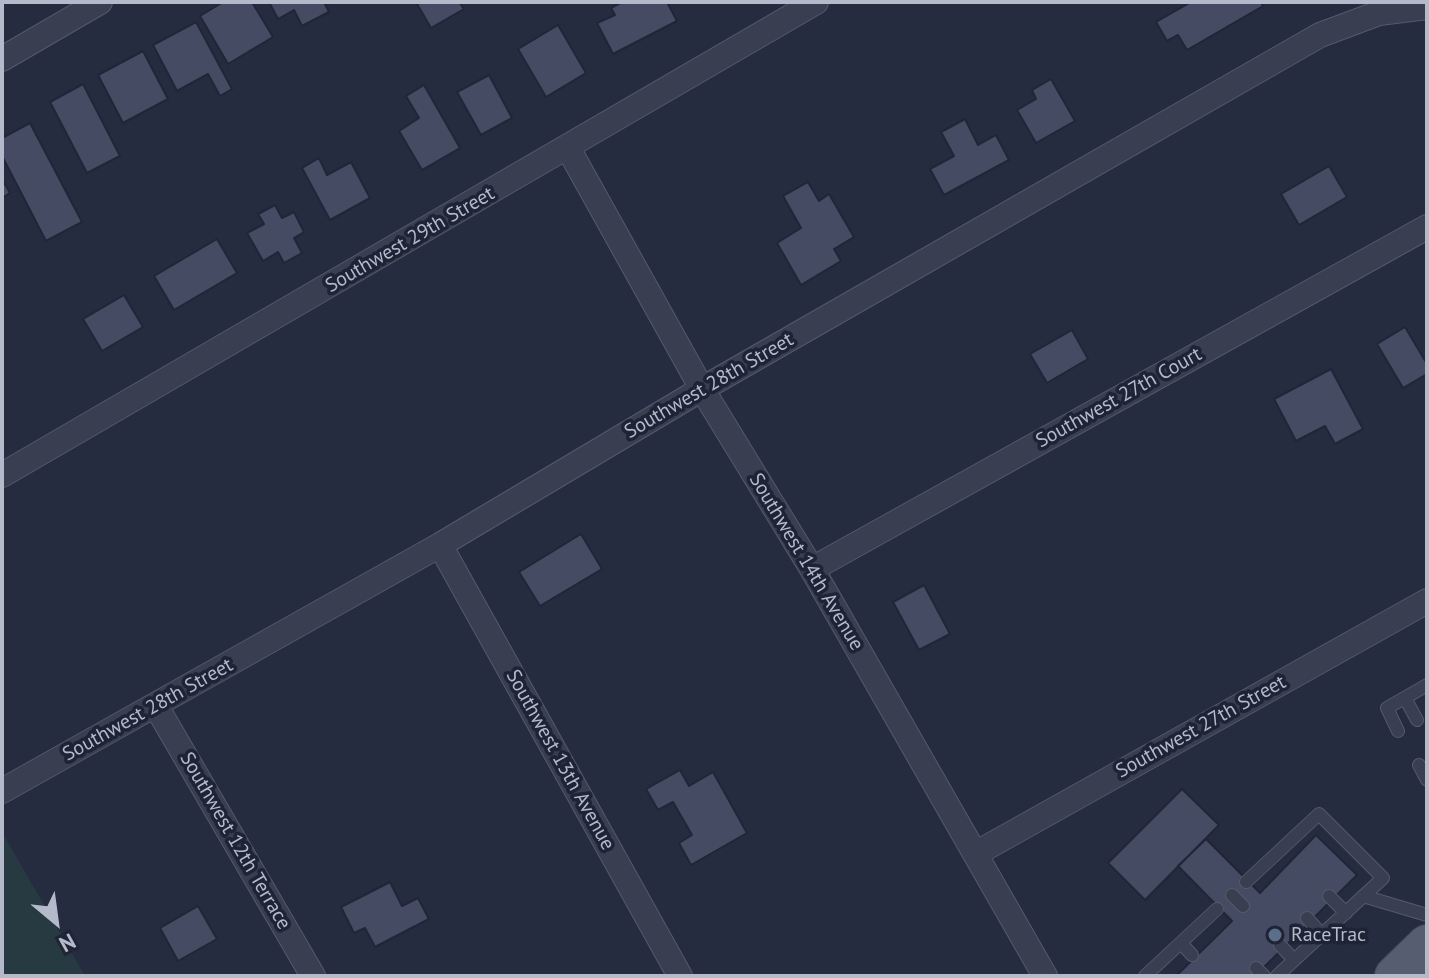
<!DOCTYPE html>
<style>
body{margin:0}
#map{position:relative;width:1429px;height:978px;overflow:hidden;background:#252c40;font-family:"PT Sans",sans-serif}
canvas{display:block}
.frame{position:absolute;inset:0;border:4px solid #b5baca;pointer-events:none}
.north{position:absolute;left:16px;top:882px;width:80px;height:80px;-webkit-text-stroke:6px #1e2435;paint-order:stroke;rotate:151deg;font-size:22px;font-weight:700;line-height:32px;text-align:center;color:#b5baca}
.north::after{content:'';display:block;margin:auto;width:28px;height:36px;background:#b5baca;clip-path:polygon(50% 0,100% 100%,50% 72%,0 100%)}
</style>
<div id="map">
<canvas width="1429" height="978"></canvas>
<div class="frame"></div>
<div class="north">N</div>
</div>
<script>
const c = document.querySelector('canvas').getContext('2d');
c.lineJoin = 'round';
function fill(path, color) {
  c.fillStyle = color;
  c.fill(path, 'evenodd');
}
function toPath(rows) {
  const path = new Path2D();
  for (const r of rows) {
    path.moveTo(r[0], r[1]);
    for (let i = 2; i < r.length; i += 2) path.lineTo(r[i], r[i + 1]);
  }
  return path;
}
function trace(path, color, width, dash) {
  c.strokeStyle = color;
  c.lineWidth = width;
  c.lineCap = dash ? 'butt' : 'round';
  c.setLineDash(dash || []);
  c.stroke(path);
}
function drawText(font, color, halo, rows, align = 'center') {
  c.font = font + ' "PT Sans",sans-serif';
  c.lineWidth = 7;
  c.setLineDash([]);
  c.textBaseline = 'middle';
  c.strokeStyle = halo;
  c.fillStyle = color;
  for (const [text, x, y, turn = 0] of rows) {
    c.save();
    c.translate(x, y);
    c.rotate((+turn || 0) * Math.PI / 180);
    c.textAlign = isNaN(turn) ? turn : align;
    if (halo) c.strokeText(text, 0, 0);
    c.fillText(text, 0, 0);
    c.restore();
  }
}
fill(toPath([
 [2,832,85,976,2,976]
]), '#273a41');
const building = toPath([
 [223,2,252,2,273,37,228,64,200,16,223,2],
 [269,2,324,2,329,12,302,26,294,10,278,19,269,2],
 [421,2,459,2,464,9,431,28,417,4,421,2],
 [622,2,667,2,677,21,613,54,597,23,615,15,611,8,622,2],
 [1191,2,1261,2,1263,6,1187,50,1178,35,1167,41,1156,22,1191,2],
 [196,22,232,89,220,96,208,74,177,91,153,45,196,22],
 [558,25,586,73,546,97,518,49,558,25],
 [143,51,168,99,123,123,98,75,143,51],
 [489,75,512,118,481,135,457,92,489,75],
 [1051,79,1075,121,1036,143,1017,110,1036,99,1032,90,1051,79],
 [83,84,120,156,87,173,50,102,83,84],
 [424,85,460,148,422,170,399,131,419,118,406,96,424,85],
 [965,119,978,145,996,135,1009,160,944,195,930,169,954,156,941,132,965,119],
 [30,123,82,222,46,241,2,156,2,138,30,123],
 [319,158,327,175,351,162,370,198,330,220,302,168,319,158],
 [1329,166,1347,197,1299,225,1281,194,1329,166],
 [2,179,10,193,2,198,2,179],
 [808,182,819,201,829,194,854,237,834,249,841,261,801,285,777,243,801,228,783,196,808,182],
 [275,205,282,218,294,212,304,232,294,238,302,253,284,263,278,252,263,261,247,233,264,224,258,214,275,205],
 [217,239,237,273,174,310,154,276,217,239],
 [124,295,143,327,102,351,83,319,124,295],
 [1405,327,1427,364,1427,374,1403,388,1377,344,1405,327],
 [1072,330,1088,359,1047,383,1030,354,1072,330],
 [1331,369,1363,429,1335,444,1325,426,1296,441,1274,399,1331,369],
 [581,534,602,569,540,606,519,572,581,534],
 [924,585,950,634,919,650,893,602,924,585],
 [680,770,689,786,713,772,747,833,691,865,679,843,692,835,673,802,658,810,646,789,680,770],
 [1182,789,1219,825,1145,900,1108,863,1182,789],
 [1316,835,1357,875,1255,976,1176,976,1232,921,1178,866,1206,839,1260,893,1316,835],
 [390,882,402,906,418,898,429,919,375,947,365,928,354,933,341,907,390,882],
 [198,906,217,939,178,961,160,928,198,906]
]);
fill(building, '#444b62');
trace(building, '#202637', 2);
const lane = toPath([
 [1405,698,1417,720],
 [1398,731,1387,708,1427,685],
 [1419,765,1427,780],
 [1246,882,1319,814,1383,878,1277,976],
 [1232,895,1243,906],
 [1329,896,1346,913],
 [1363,896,1427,915],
 [1307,918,1322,935],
 [1181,943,1192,955],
 [1280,945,1294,960],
 [1256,968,1264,976],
 [1145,976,1217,909]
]);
const street = toPath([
 [2,59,100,2],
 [568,148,702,389,812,569,1045,976],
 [2,475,816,2],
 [440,545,680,976],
 [812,569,1427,227],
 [156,706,313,976],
 [2,791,440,545,702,389,1320,35,1379,13,1427,7],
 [975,854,1427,601]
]);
const primary = toPath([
 [1395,976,1427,945]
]);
trace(lane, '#545a6a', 14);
trace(street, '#545a6a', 26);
trace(primary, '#424859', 42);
trace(lane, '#393f50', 12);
trace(street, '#393f50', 24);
trace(primary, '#575d70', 40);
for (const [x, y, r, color] of [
 [1275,935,8,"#5c6f8a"]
]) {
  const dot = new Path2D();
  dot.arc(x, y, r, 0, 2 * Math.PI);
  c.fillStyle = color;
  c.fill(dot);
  trace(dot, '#1e2435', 3);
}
drawText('20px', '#b5baca', '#1e2435', [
 ["Southwest 29th Street",410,240,-30],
 ["Southwest 28th Street",709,386,-30],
 ["Southwest 27th Court",1119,398,-29],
 ["Southwest 14th Avenue",806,562,59],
 ["Southwest 28th Street",148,710,-29],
 ["Southwest 27th Street",1201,727,-29],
 ["Southwest 13th Avenue",560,760,61],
 ["Southwest 12th Terrace",235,841,60]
]);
drawText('20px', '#b5baca', '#1e2435', [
 ["RaceTrac",1291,935]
], 'left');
</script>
